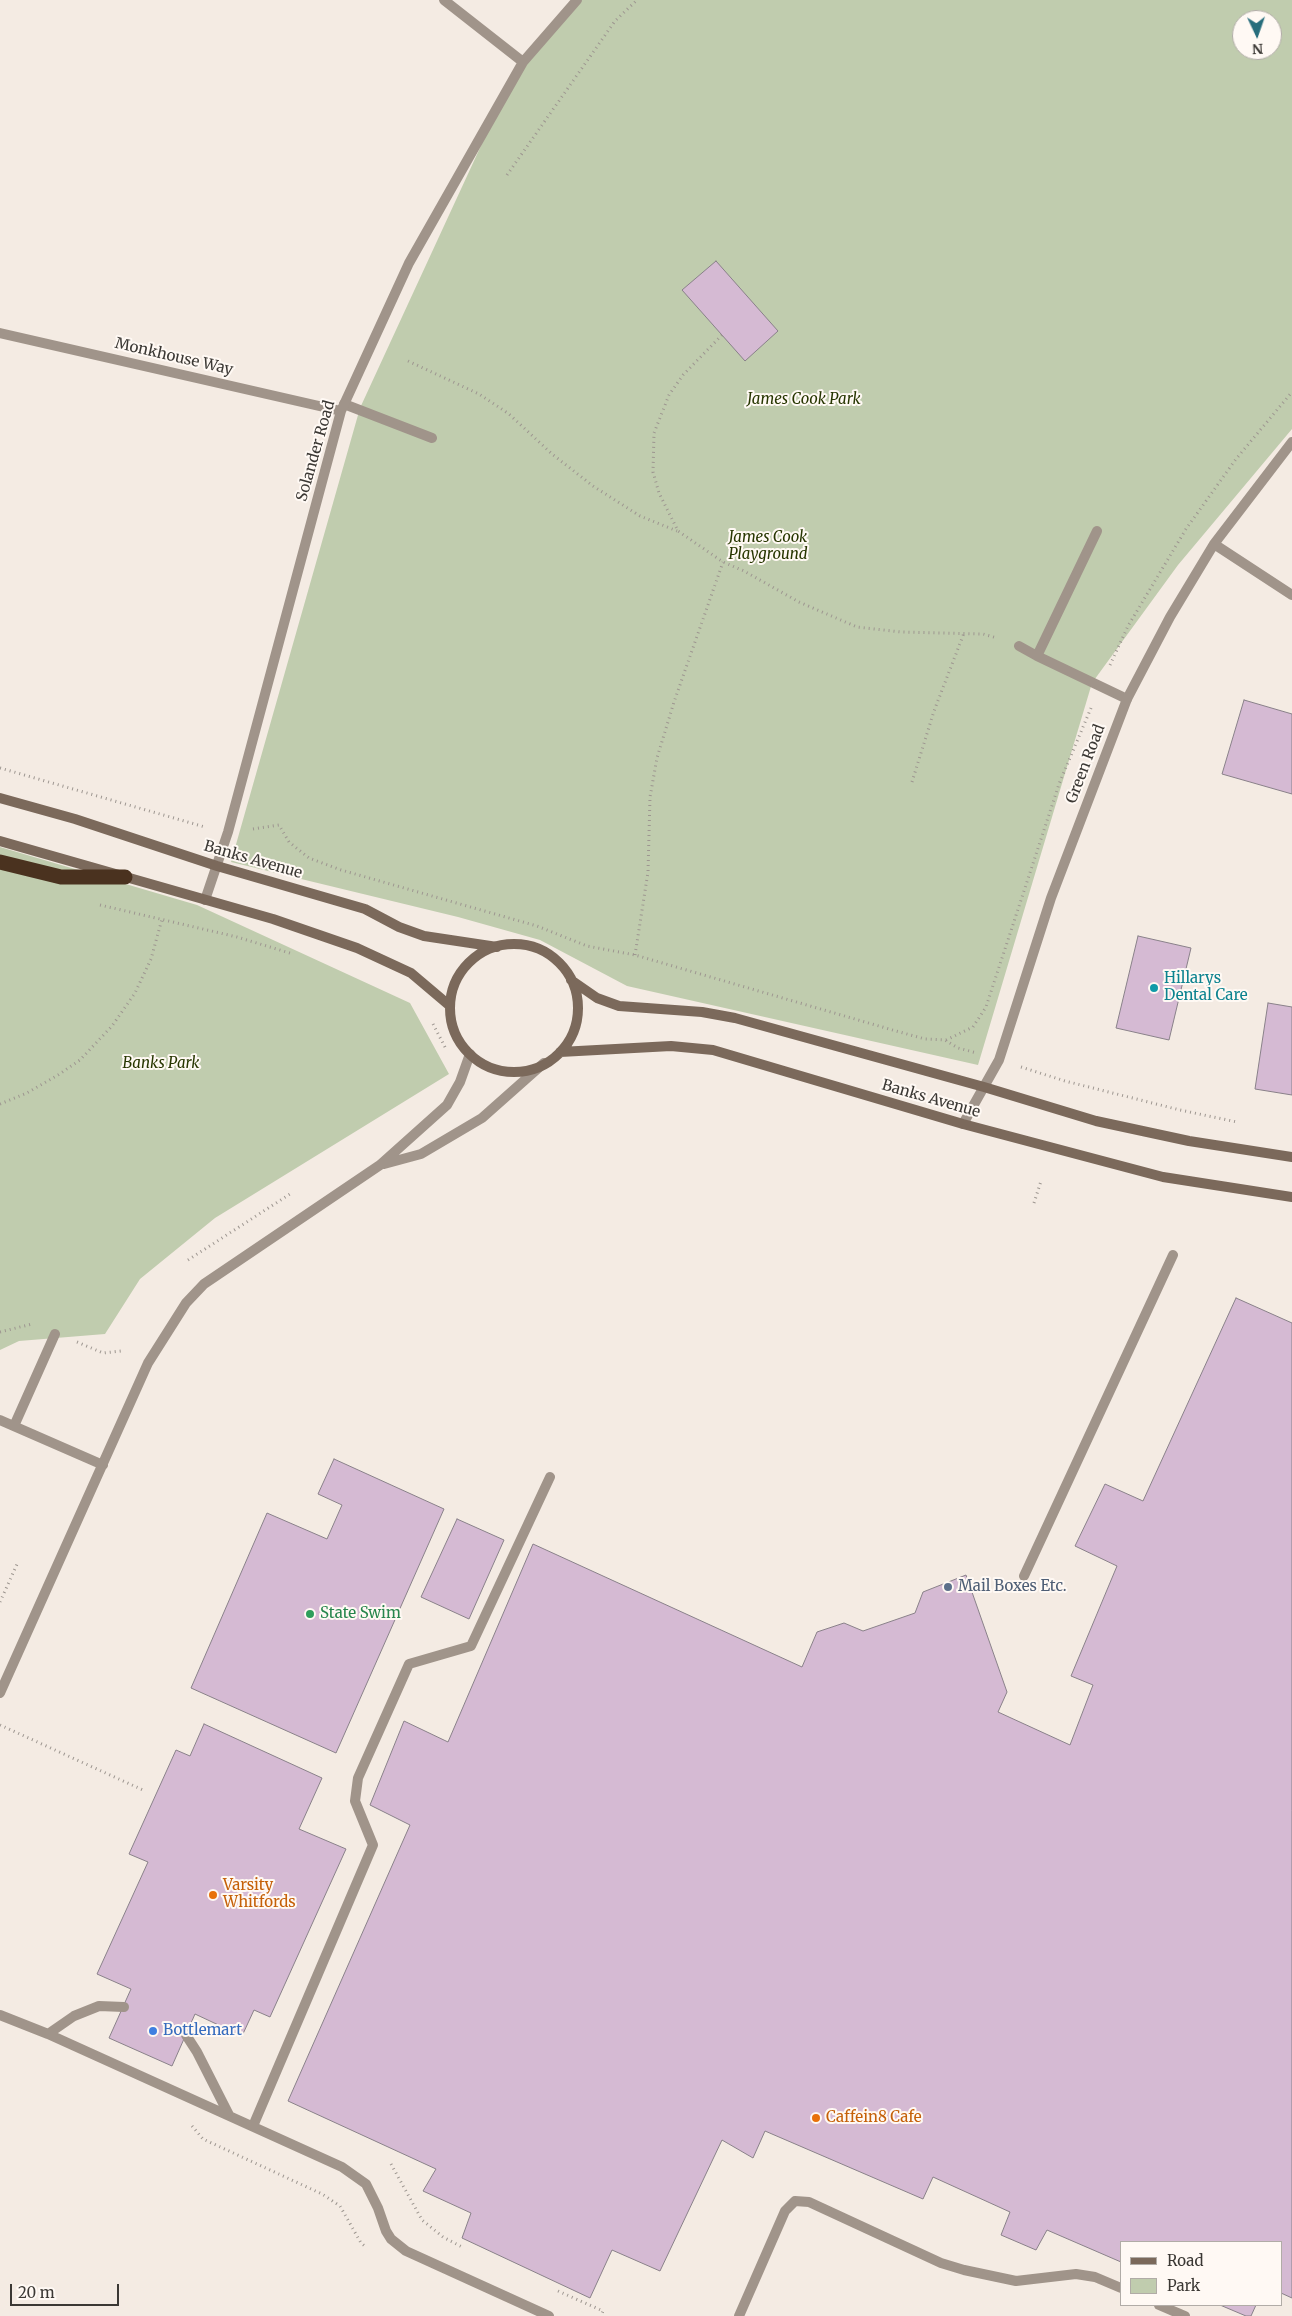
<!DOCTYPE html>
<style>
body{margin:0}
#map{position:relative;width:1292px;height:2316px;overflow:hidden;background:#f4ebe3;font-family:Merriweather,serif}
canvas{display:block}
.legend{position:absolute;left:1120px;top:2241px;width:162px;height:65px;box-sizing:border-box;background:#fff9f4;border:1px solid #b1aca7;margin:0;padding:6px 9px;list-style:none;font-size:15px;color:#3b3834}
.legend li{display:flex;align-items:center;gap:10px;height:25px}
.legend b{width:25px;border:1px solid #b1aca7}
.north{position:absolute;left:1232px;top:10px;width:50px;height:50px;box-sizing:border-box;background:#fff9f4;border:1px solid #b1aca7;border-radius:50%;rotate:177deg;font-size:14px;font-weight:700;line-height:20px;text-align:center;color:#3b3834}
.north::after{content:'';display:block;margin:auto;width:18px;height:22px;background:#276d7c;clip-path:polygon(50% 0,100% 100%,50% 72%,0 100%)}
.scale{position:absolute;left:10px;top:2284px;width:109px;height:22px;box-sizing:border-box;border:2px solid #3b3834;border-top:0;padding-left:6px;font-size:15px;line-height:18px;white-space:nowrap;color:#3b3834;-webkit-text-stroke:4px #fff9f4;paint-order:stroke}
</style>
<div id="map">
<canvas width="1292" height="2316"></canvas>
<ul class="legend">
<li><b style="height:6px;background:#7b695b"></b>Road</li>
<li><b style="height:14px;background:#c0ccae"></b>Park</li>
</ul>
<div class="north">N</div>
<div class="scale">20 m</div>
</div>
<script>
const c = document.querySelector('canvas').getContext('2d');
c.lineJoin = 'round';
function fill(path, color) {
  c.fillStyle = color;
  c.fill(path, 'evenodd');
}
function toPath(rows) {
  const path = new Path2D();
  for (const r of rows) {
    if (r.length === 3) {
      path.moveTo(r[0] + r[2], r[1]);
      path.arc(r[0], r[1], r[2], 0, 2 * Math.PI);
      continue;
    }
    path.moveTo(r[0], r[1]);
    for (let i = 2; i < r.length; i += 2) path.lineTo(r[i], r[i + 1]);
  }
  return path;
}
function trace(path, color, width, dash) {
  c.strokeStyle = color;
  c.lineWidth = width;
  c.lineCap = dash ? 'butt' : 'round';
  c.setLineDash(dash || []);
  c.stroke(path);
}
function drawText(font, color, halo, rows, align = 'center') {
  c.font = font + ' Merriweather,serif';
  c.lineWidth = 4;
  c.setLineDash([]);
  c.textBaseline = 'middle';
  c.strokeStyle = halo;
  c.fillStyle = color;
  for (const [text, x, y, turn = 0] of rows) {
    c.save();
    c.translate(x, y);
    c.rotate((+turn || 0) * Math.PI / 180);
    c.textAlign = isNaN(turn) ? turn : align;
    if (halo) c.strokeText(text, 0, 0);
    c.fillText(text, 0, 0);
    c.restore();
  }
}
fill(toPath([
 [579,0,1292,0,1292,429,1178,565,1092,683,978,1065,627,986,540,940,458,917,231,862,360,408,509,85],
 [1242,20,1272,20,1272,50,1242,50],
 [0,847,197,905,410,1003,449,1074,215,1218,140,1279,105,1334,19,1341,0,1350]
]), '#c0ccae');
const building = toPath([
 [716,261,778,331,745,361,682,290,716,261],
 [1244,700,1292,714,1292,794,1222,774,1244,700],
 [1138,936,1191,948,1169,1040,1116,1028,1138,936],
 [1268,1003,1292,1007,1292,1095,1255,1089,1268,1003],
 [1236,1298,1292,1323,1292,2298,1281,2293,1281,2242,1121,2242,1121,2262,1047,2230,1036,2250,1001,2235,1010,2212,933,2177,923,2199,765,2131,753,2158,722,2140,660,2271,612,2250,590,2298,462,2238,471,2213,423,2191,436,2169,288,2101,410,1825,370,1805,404,1721,448,1742,533,1544,802,1667,817,1632,844,1623,863,1631,915,1613,923,1592,966,1575,1007,1692,998,1712,1070,1745,1093,1685,1071,1676,1117,1566,1075,1546,1105,1484,1143,1501,1236,1298],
 [334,1459,444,1509,336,1753,191,1688,267,1513,327,1539,342,1505,318,1494,334,1459],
 [457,1519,504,1540,469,1619,421,1597,457,1519],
 [204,1724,322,1778,299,1829,346,1849,270,2017,254,2010,242,2036,195,2014,172,2066,109,2038,131,1989,97,1974,148,1862,129,1854,176,1750,190,1756,204,1724],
 [1220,2305,1256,2305,1251,2316,1246,2316,1220,2305]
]);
fill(building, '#d5bad3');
trace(building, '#898189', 1);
trace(toPath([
 [507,175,615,21,637,0],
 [722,335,683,375,669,395,654,433,653,472,659,493,678,531,723,562,744,571,799,602,857,627,901,632,983,634,997,638],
 [408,361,479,394,509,414,552,454,593,486,640,516,677,531],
 [1110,665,1128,626,1186,529,1236,459,1292,392],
 [0,768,205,827],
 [912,782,934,711,964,633],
 [253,829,279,825,289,842,309,858,341,870,537,926,587,946,635,955,896,1031,925,1039,945,1040,958,1048,977,1053],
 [100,905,237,937,293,954],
 [635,955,648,872,650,797,657,758,674,702,723,562],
 [433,1024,446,1049],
 [946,1040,973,1027,986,1007,1059,784,1091,708],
 [1021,1067,1065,1081,1180,1110,1237,1122],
 [0,1104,27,1093,58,1075,80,1060,112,1026,135,993,151,959,162,919],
 [1034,1203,1041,1181],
 [188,1260,290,1194],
 [0,1332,32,1324],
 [77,1342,103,1353,121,1351],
 [0,1602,18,1562],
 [0,1725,143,1790],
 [192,2126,203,2139,322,2194,340,2206,361,2243,366,2247],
 [391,2164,422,2220,443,2237,464,2248],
 [558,2291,603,2311,601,2316]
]), '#9d9690', 3, [1, 4]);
trace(toPath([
 [344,404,432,438],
 [1019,646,1037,656,1097,531],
 [1037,656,1127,699],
 [384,1164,421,1154,482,1118,544,1063],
 [0,1420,103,1465],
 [14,1426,55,1334],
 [1024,1576,1173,1255],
 [0,1693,148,1363,186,1303,204,1284,380,1165,447,1105,460,1082,470,1054],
 [0,2015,48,2034,342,2167,366,2184,378,2208,386,2231,391,2239,406,2251,549,2316],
 [48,2034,74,2016,99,2006,124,2007],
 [186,2035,197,2052,229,2115],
 [253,2126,373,1845,355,1801,358,1778,409,1664,471,1646,550,1477],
 [1159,2305,1185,2316],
 [739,2316,785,2211,795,2201,809,2202,941,2263,964,2270,1016,2281,1076,2274,1095,2277,1121,2288]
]), '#a0948a', 10);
trace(toPath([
 [444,0,523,62],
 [0,333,341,411],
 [1214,544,1292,595],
 [205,900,228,832,341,411,409,263,523,62,577,0],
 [963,1124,999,1060,1051,898,1127,699,1170,617,1214,544,1292,442]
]), '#a0948a', 10);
trace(toPath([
 [0,798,75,819,217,866,365,909,399,927,424,936,497,947],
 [0,841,273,919,357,948,411,973,450,1006],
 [514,1008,64],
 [571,980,597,998,619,1006,702,1012,735,1018,984,1087,1096,1121,1189,1141,1292,1157],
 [560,1052,671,1046,713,1050,963,1124,1163,1177,1292,1197]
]), '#7b695b', 10);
trace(toPath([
 [0,862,61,877,125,877]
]), '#4a321f', 15);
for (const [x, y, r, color] of [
 [1154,988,5,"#0f9aa8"],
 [948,1587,5,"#5c6f8a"],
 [310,1614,5,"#2e9e5b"],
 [213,1895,5,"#e8710a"],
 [153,2031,5,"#3f7fe0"],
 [816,2118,5,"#e8710a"]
]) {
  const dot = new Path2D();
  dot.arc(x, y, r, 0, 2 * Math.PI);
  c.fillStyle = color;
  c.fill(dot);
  trace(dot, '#fff9f4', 2);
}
drawText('15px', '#3b3834', '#fff9f4', [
 ["Monkhouse Way",174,357,13],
 ["Solander Road",316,451,-74],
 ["Green Road",1086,764,-69],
 ["Banks Avenue",253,860,16],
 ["Banks Avenue",931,1099,16]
]);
drawText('italic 15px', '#273601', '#fff9f4', [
 ["James Cook Park",804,400],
 ["James Cook",768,538],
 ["Playground",768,555],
 ["Banks Park",161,1064]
]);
drawText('15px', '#0d838f', '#fff9f4', [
 ["Hillarys",1164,979],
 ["Dental Care",1164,996]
], 'left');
drawText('15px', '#4e5e75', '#fff9f4', [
 ["Mail Boxes Etc.",958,1587]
], 'left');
drawText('15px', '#27864d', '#fff9f4', [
 ["State Swim",320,1614]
], 'left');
drawText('15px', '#c56008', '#fff9f4', [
 ["Varsity",223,1886],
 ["Whitfords",223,1903],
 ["Caffein8 Cafe",826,2118]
], 'left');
drawText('15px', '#366cbe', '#fff9f4', [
 ["Bottlemart",163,2031]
], 'left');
</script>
